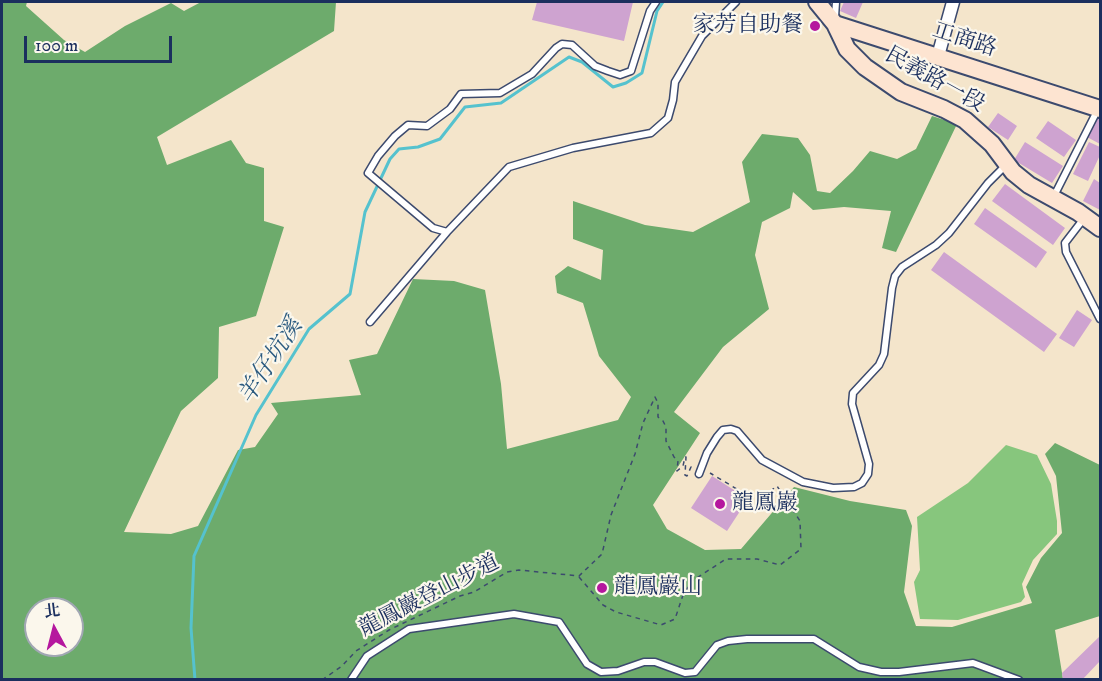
<!DOCTYPE html>
<meta charset="utf-8">
<style>
body{margin:0}
#map{position:relative;width:1102px;height:681px;overflow:hidden;background:#f4e5cb;font-family:"IM FELL DW Pica","Noto Serif TC",serif}
canvas{display:block}
.frame{position:absolute;inset:0;border:3px solid #1b2f5e;pointer-events:none}
.north{position:absolute;left:24px;top:597px;width:60px;height:60px;box-sizing:border-box;background:#fbf7ec;border:2px solid #a1a7b3;border-radius:50%;rotate:353deg;font-size:16px;font-weight:700;line-height:24px;text-align:center;color:#1b2f5e}
.north::after{content:'';display:block;margin:auto;width:21px;height:27px;background:#b5179e;clip-path:polygon(50% 0,100% 100%,50% 72%,0 100%)}
.scale{position:absolute;left:24px;top:36px;width:148px;height:27px;box-sizing:border-box;border:3px solid #1b2f5e;border-top:0;padding-left:8px;font-size:18px;line-height:21px;white-space:nowrap;color:#1b2f5e;-webkit-text-stroke:4px #fbf7ec;paint-order:stroke}
</style>
<div id="map">
<canvas width="1102" height="681"></canvas>
<div class="frame"></div>
<div class="north">北</div>
<div class="scale">100 m</div>
</div>
<script>
const c = document.querySelector('canvas').getContext('2d');
c.lineJoin = 'round';
function fill(path, color) {
  c.fillStyle = color;
  c.fill(path, 'evenodd');
}
function toPath(rows) {
  const path = new Path2D();
  for (const r of rows) {
    path.moveTo(r[0], r[1]);
    for (let i = 2; i < r.length; i += 2) path.lineTo(r[i], r[i + 1]);
  }
  return path;
}
function trace(path, color, width, dash) {
  c.strokeStyle = color;
  c.lineWidth = width;
  c.lineCap = dash ? 'butt' : 'round';
  c.setLineDash(dash || []);
  c.stroke(path);
}
function drawText(font, color, halo, rows, align = 'center') {
  c.font = font + ' "IM FELL DW Pica","Noto Serif TC",serif';
  c.lineWidth = 4.5;
  c.setLineDash([]);
  c.textBaseline = 'middle';
  c.strokeStyle = halo;
  c.fillStyle = color;
  for (const [text, x, y, turn = 0] of rows) {
    c.save();
    c.translate(x, y);
    c.rotate((+turn || 0) * Math.PI / 180);
    c.textAlign = isNaN(turn) ? turn : align;
    if (halo) c.strokeText(text, 0, 0);
    c.fillText(text, 0, 0);
    c.restore();
  }
}
fill(toPath([
 [1006,445,1037,455,1051,484,1057,521,1057,534,1033,560,1022,584,1025,597,1021,602,958,620,920,619,914,582,920,570,917,517,968,483]
]), '#87c67d');
fill(toPath([
 [2,2,27,2,26,6,64,40,85,52,125,26,171,3,184,11,201,2,336,2,334,31,157,137,167,165,231,140,246,163,264,168,264,221,284,227,256,316,219,327,218,378,181,411,124,532,171,534,198,526,238,450,255,447,278,414,271,403,361,395,349,360,377,354,413,279,454,281,485,290,501,384,507,449,618,420,631,397,599,356,583,303,557,293,555,276,568,266,601,280,603,250,573,239,573,201,645,225,693,232,750,202,742,162,762,134,798,138,810,155,817,191,830,193,853,171,870,151,897,159,916,149,932,116,957,124,896,252,882,248,891,211,844,207,813,210,793,192,790,208,762,222,755,255,769,309,723,347,674,412,700,433,653,505,667,529,705,550,741,549,794,487,850,501,906,510,912,526,904,592,916,626,952,627,1032,603,1026,587,1041,558,1062,533,1056,476,1045,454,1055,443,1100,465,1100,616,1055,630,1063,679,2,679],
 [36,609,72,609,72,645,36,645]
]), '#6dab6c');
trace(toPath([
 [195,680,191,628,194,556,256,415,309,329,350,294,365,212,390,159,399,149,418,147,440,139,465,107,501,103,569,57,582,62,613,87,626,83,642,73,657,11,663,2]
]), '#55c2ce', 3);
fill(toPath([
 [537,2,633,2,624,41,532,20],
 [844,2,863,2,856,18,840,11],
 [998,113,1017,126,1008,140,988,127],
 [1098,116,1100,117,1100,144,1087,137],
 [1048,121,1076,140,1064,157,1036,138],
 [1025,142,1063,166,1052,183,1014,160],
 [1089,142,1100,147,1100,155,1088,181,1073,174],
 [1094,179,1100,183,1100,210,1083,201],
 [1005,184,1065,228,1053,245,992,201],
 [985,208,1047,252,1036,268,974,224],
 [944,252,1057,334,1044,352,931,270],
 [1077,310,1092,320,1074,347,1059,338],
 [712,476,748,499,727,531,691,508],
 [1100,636,1100,661,1082,680,1063,680,1062,673]
]), '#cea3d0');
const lane = toPath([
 [835,17,836,2],
 [1054,196,1098,109],
 [1085,217,1065,243,1066,252,1100,319],
 [447,232,433,228,368,173,378,156,395,136,408,125,427,126,450,109,461,94,500,93,532,74,556,48,562,44,572,45,595,66,608,71,620,75,631,71,650,11,656,2],
 [370,322,447,232,509,167,573,148,651,133,668,118,673,100,675,82,702,36,736,2],
 [699,474,707,453,717,437,723,430,731,429,737,431,762,460,803,482,833,488,854,487,862,483,868,474,869,464,852,404,853,393,879,365,884,354,892,288,895,276,902,267,936,245,949,233,988,183,1006,165],
 [351,680,367,656,409,629,514,614,559,622,587,664,601,672,618,671,644,662,655,662,685,673,695,672,717,645,728,641,747,639,814,639,859,667,881,672,899,672,973,663,1019,680]
]);
const street = toPath([
 [938,56,953,2]
]);
const secondary = toPath([
 [817,2,835,24,847,49,865,67,901,92,944,109,965,120,992,144,1013,172,1029,185,1078,212,1100,228],
 [835,24,1100,109]
]);
trace(lane, '#3c4a6e', 9);
trace(street, '#3c4a6e', 15);
trace(secondary, '#3c4a6e', 20);
trace(toPath([
 [579,577,603,605,616,612,661,625,675,619,683,595,692,581,726,559,757,559,780,565,801,549,800,521,777,486,757,501,710,473],
 [322,680,342,666,356,651,389,630,460,596,474,592,507,572,519,570,579,576,602,554,611,515,635,454,643,423,655,397,658,403,658,417,663,421,666,427,666,441,674,457,678,461,677,471,683,466,685,457,686,457,685,475,687,476,691,467,693,468]
]), '#3c4a6e', 1.5, [4.5, 4.5]);
trace(lane, '#fff', 6);
trace(street, '#fff', 12);
trace(secondary, '#fde4d1', 16);
for (const [x, y, r, color] of [
 [815,26,6,"#b5179e"],
 [720,504,6,"#b5179e"],
 [602,588,6,"#b5179e"]
]) {
  const dot = new Path2D();
  dot.arc(x, y, r, 0, 2 * Math.PI);
  c.fillStyle = color;
  c.fill(dot);
  trace(dot, '#fbf7ec', 2);
}
drawText('22px', '#1b2f5e', '#fbf7ec', [
 ["家芳自助餐",803,26,"right"],
 ["龍鳳巖",732,504],
 ["龍鳳巖山",614,588]
], 'left');
drawText('22px', '#1b2f5e', '#fbf7ec', [
 ["工商路",964,41,18],
 ["民義路一段",934,81,29],
 ["龍鳳巖登山步道",430,597,-27]
]);
drawText('italic 24px', '#2c5b80', '#fbf7ec', [
 ["羊仔坑溪",272,362,-57]
]);
</script>
